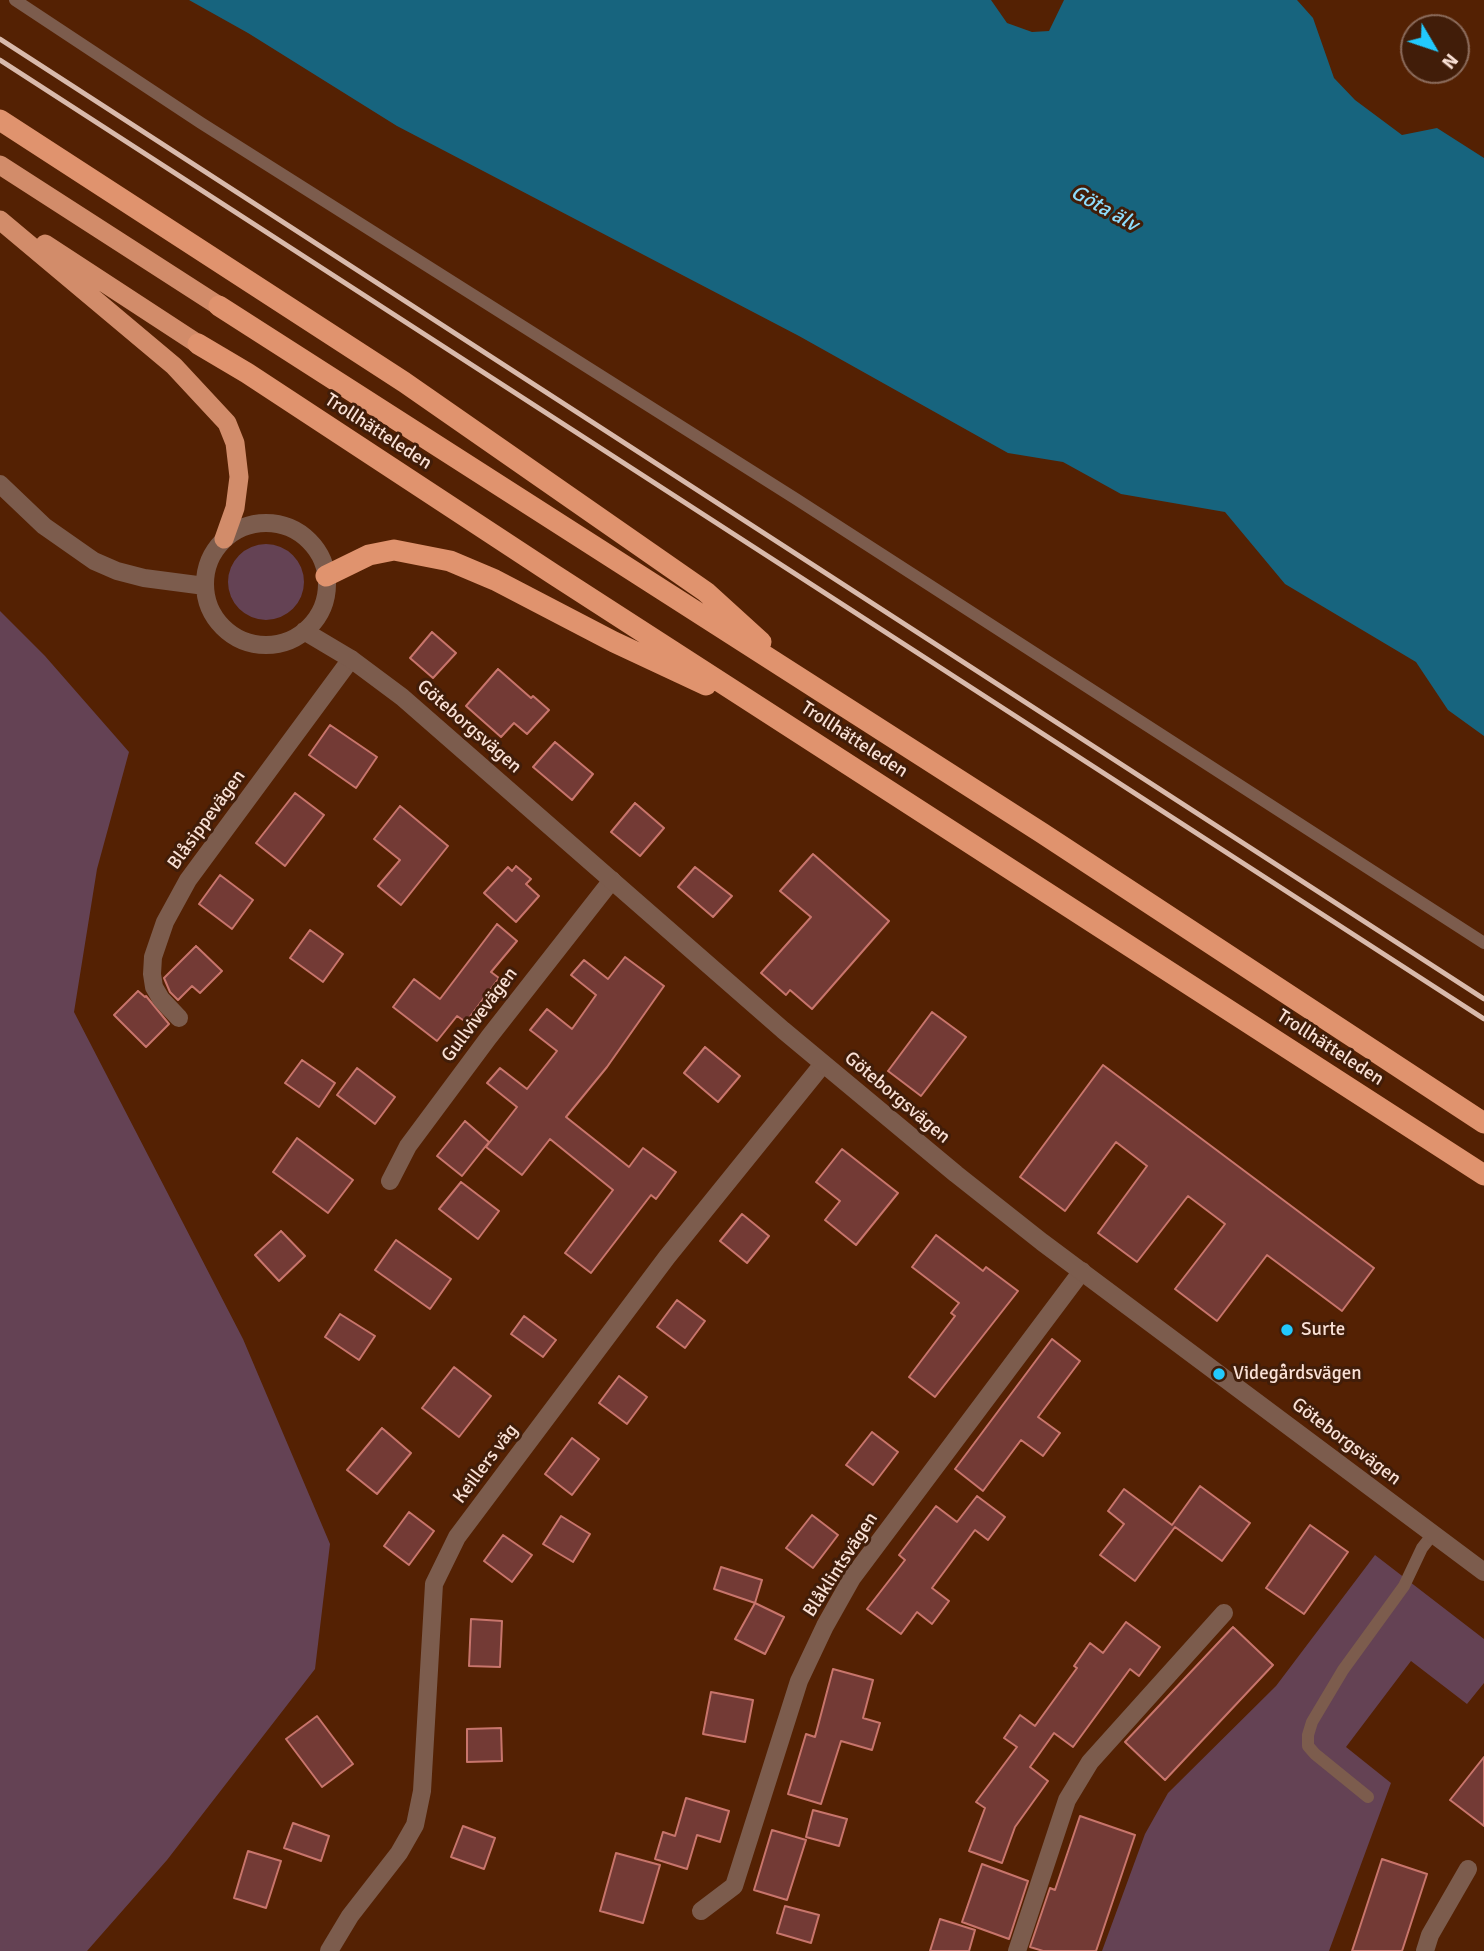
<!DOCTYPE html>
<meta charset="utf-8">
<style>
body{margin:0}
#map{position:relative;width:1484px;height:1951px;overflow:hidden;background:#542103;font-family:Signika,sans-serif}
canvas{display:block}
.north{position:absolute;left:1400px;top:14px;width:70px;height:70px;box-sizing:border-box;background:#411d09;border:2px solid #8b6b5b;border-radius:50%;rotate:129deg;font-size:19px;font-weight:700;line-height:28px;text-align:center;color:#f9e0d5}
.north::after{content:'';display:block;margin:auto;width:24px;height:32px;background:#22c9fd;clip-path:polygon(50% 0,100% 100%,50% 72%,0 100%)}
</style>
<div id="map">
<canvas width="1484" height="1951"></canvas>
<div class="north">N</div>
</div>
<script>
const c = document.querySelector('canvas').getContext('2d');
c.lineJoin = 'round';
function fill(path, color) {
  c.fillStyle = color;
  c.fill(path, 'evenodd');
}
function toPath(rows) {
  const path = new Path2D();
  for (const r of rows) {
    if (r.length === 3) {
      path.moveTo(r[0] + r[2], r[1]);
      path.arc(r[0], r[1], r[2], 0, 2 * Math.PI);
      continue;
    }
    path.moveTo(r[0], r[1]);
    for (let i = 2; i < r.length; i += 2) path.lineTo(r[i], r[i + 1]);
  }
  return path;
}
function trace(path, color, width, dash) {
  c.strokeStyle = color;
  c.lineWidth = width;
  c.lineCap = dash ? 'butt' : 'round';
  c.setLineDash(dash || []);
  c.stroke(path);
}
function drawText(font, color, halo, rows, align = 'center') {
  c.font = font + ' Signika,sans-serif';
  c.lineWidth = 6;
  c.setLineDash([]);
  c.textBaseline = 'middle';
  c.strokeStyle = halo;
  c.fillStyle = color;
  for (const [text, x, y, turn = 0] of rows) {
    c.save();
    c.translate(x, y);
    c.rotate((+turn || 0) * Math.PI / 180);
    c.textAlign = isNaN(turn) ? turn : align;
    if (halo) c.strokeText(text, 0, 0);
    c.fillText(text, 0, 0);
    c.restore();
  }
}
fill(toPath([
 [266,582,38],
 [0,611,45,656,129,752,97,869,74,1012,243,1339,330,1544,315,1669,167,1860,87,1951,0,1951],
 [1375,1555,1484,1639,1484,1683,1467,1704,1411,1661,1346,1747,1391,1783,1329,1951,1102,1951,1145,1834,1168,1793,1276,1686]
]), '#644254');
fill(toPath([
 [189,0,991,0,1007,23,1032,32,1049,31,1064,0,1297,0,1313,18,1334,78,1355,100,1402,135,1437,128,1484,158,1484,736,1448,710,1416,662,1285,584,1225,512,1121,494,1063,462,1008,453,799,336,397,126,248,33]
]), '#17647e');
const building = toPath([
 [432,632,456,653,433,678,410,658,432,632],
 [498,669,531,698,533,696,549,710,527,734,514,723,501,737,466,706,498,669],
 [330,725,377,757,356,788,309,755,330,725],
 [555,742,593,774,572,800,533,767,555,742],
 [295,793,324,815,285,866,256,843,295,793],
 [635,803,664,828,640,856,611,832,635,803],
 [400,806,448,846,401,905,378,886,400,860,374,839,400,806],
 [813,854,889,921,812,1009,790,990,786,995,761,973,811,917,780,891,813,854],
 [516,866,531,879,526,884,539,896,516,922,484,893,508,867,512,871,516,866],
 [695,867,732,896,713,917,678,887,695,867],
 [220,875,253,900,232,929,199,904,220,875],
 [497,924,517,941,491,972,499,978,466,1022,457,1016,437,1041,393,1007,414,979,440,999,497,924],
 [310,930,343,954,323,982,290,958,310,930],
 [196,946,222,971,200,993,192,986,178,1000,170,992,164,978,196,946],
 [625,957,664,986,607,1067,566,1117,629,1167,643,1148,676,1172,656,1199,651,1195,591,1273,565,1253,613,1190,550,1139,522,1175,486,1147,517,1107,487,1083,500,1068,527,1089,557,1051,530,1030,547,1009,572,1029,596,995,571,975,584,960,608,979,625,957],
 [138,991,145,997,146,996,169,1024,146,1047,114,1015,138,991],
 [932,1012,966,1037,921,1096,888,1071,932,1012],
 [705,1047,740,1076,718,1102,684,1073,705,1047],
 [302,1060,335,1083,319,1107,285,1083,302,1060],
 [1103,1065,1374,1268,1342,1311,1267,1255,1217,1321,1175,1289,1225,1224,1188,1196,1137,1262,1098,1233,1147,1166,1116,1142,1065,1211,1020,1177,1103,1065],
 [357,1068,395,1097,375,1124,337,1095,357,1068],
 [465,1121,489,1142,462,1176,437,1156,465,1121],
 [297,1138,353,1180,328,1213,273,1172,297,1138],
 [842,1149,898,1193,856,1245,825,1220,840,1201,816,1182,842,1149],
 [461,1182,499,1211,478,1239,439,1209,461,1182],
 [742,1214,769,1236,747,1263,720,1241,742,1214],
 [281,1231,305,1256,279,1281,255,1255,281,1231],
 [936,1235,983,1271,986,1267,1018,1291,935,1397,909,1377,955,1316,951,1313,959,1303,912,1267,936,1235],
 [396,1240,451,1279,430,1309,375,1270,396,1240],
 [677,1300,705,1321,685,1348,657,1327,677,1300],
 [340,1314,375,1336,359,1360,325,1337,340,1314],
 [524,1316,556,1340,543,1357,511,1334,524,1316],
 [1052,1339,1080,1361,1038,1417,1060,1433,1043,1456,1021,1440,983,1491,955,1469,1052,1339],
 [454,1367,491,1396,459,1437,422,1408,454,1367],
 [619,1376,647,1397,627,1424,599,1403,619,1376],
 [382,1428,411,1453,377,1494,347,1470,382,1428],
 [872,1432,898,1452,873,1485,846,1465,872,1432],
 [572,1438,599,1459,572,1495,545,1474,572,1438],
 [1200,1486,1250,1523,1222,1561,1175,1527,1135,1581,1100,1555,1124,1524,1108,1511,1124,1489,1172,1525,1200,1486],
 [977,1496,1005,1517,988,1540,975,1530,932,1588,949,1601,932,1624,917,1612,901,1634,867,1609,905,1560,899,1555,936,1506,957,1522,977,1496],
 [409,1512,434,1531,409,1565,384,1546,409,1512],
 [812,1515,838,1535,813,1568,786,1548,812,1515],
 [561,1516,590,1534,573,1562,543,1544,561,1516],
 [1310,1525,1348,1552,1304,1614,1266,1588,1310,1525],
 [503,1535,532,1555,512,1582,484,1561,503,1535],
 [721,1567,762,1580,755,1603,714,1589,721,1567],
 [755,1603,784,1617,765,1654,735,1639,755,1603],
 [471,1619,502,1621,500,1667,469,1666,471,1619],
 [1126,1622,1160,1647,1139,1676,1130,1669,1073,1747,1054,1733,1030,1767,1048,1781,1015,1827,1002,1863,969,1851,985,1808,976,1802,1017,1747,1004,1738,1020,1715,1035,1726,1077,1668,1074,1666,1090,1643,1103,1653,1126,1622],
 [1233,1627,1273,1665,1165,1780,1125,1742,1233,1627],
 [833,1669,873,1680,863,1718,880,1723,872,1750,841,1741,821,1804,788,1794,806,1734,815,1737,833,1669],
 [711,1692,753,1700,745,1742,703,1734,711,1692],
 [317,1716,353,1764,322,1787,286,1739,317,1716],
 [501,1728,502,1761,467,1762,467,1729,501,1728],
 [1484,1757,1484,1826,1450,1800,1484,1757],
 [686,1798,729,1811,720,1842,697,1835,687,1869,655,1859,663,1832,675,1836,686,1798],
 [813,1810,847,1819,839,1846,806,1837,813,1810],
 [1080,1816,1135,1835,1096,1951,1043,1951,1030,1947,1050,1888,1055,1890,1080,1816],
 [293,1823,329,1836,321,1861,284,1848,293,1823],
 [463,1826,495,1838,484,1869,451,1857,463,1826],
 [772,1830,806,1840,787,1900,754,1890,772,1830],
 [248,1851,281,1861,266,1908,234,1898,248,1851],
 [616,1853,660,1865,643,1923,600,1911,616,1853],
 [1382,1859,1427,1874,1402,1951,1352,1951,1382,1859],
 [982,1864,1028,1881,1009,1939,962,1922,982,1864],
 [785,1906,819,1915,811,1943,777,1933,785,1906],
 [940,1919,975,1930,969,1951,930,1951,940,1919]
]);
fill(building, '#733a35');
trace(building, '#c8756c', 2);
trace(toPath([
 [15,0,201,123,796,499,1484,943],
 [1368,1797,1315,1754,1308,1746,1308,1735,1312,1722,1343,1670,1404,1586,1422,1548,1433,1534]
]), '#7c5c4d', 12);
trace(toPath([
 [179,1018,161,999,154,987,152,974,153,957,165,922,188,880,351,659],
 [390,1181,408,1146,489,1037,612,880],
 [701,1911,734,1886,799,1681,825,1626,852,1578,1082,1271],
 [329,1951,350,1916,399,1853,415,1825,422,1791,434,1584,457,1537,667,1257,823,1064],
 [1017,1951,1067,1800,1090,1762,1224,1613],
 [1425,1951,1430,1935,1468,1869]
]), '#7c5c4d', 18);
trace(toPath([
 [0,484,44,526,94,561,117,571,144,578,205,586],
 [266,584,61],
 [304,631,351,659,402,697,783,1030,956,1174,1042,1242,1484,1572]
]), '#7c5c4d', 18);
trace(toPath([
 [0,165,219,306],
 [0,220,174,366,227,423,235,443,239,477,235,508,224,539],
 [45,244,198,344]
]), '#d28c6a', 19);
trace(toPath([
 [0,120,404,382,706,592,761,642],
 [219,306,1042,833,1484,1123],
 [198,344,247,373,553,574,1484,1175],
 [326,576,369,555,394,550,450,561,495,580,614,642,706,685]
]), '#e0936e', 21);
trace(toPath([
 [0,39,1484,999],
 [0,60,1484,1019]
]), '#d9baac', 5);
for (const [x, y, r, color] of [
 [1287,1330,7,"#22c9fd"],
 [1219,1374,7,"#22c9fd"]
]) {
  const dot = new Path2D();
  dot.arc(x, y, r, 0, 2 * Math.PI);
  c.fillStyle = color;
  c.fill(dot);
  trace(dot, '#411d09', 2.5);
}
drawText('19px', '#f9e0d5', '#411d09', [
 ["Trollhätteleden",378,432,33],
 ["Göteborgsvägen",469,727,41],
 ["Trollhätteleden",854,740,33],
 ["Blåsippevägen",207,820,-54],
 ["Gullvivevägen",480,1015,-53],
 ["Trollhätteleden",1330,1048,33],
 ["Göteborgsvägen",897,1098,40],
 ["Göteborgsvägen",1346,1442,37],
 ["Keillers väg",486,1464,-53],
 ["Blåklintsvägen",841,1565,-57]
]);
drawText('19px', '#f9e0d5', '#411d09', [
 ["Surte",1301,1330],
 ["Videgårdsvägen",1233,1374]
], 'left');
drawText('italic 21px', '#8eddfd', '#411d09', [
 ["Göta älv",1104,209,29]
]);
</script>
